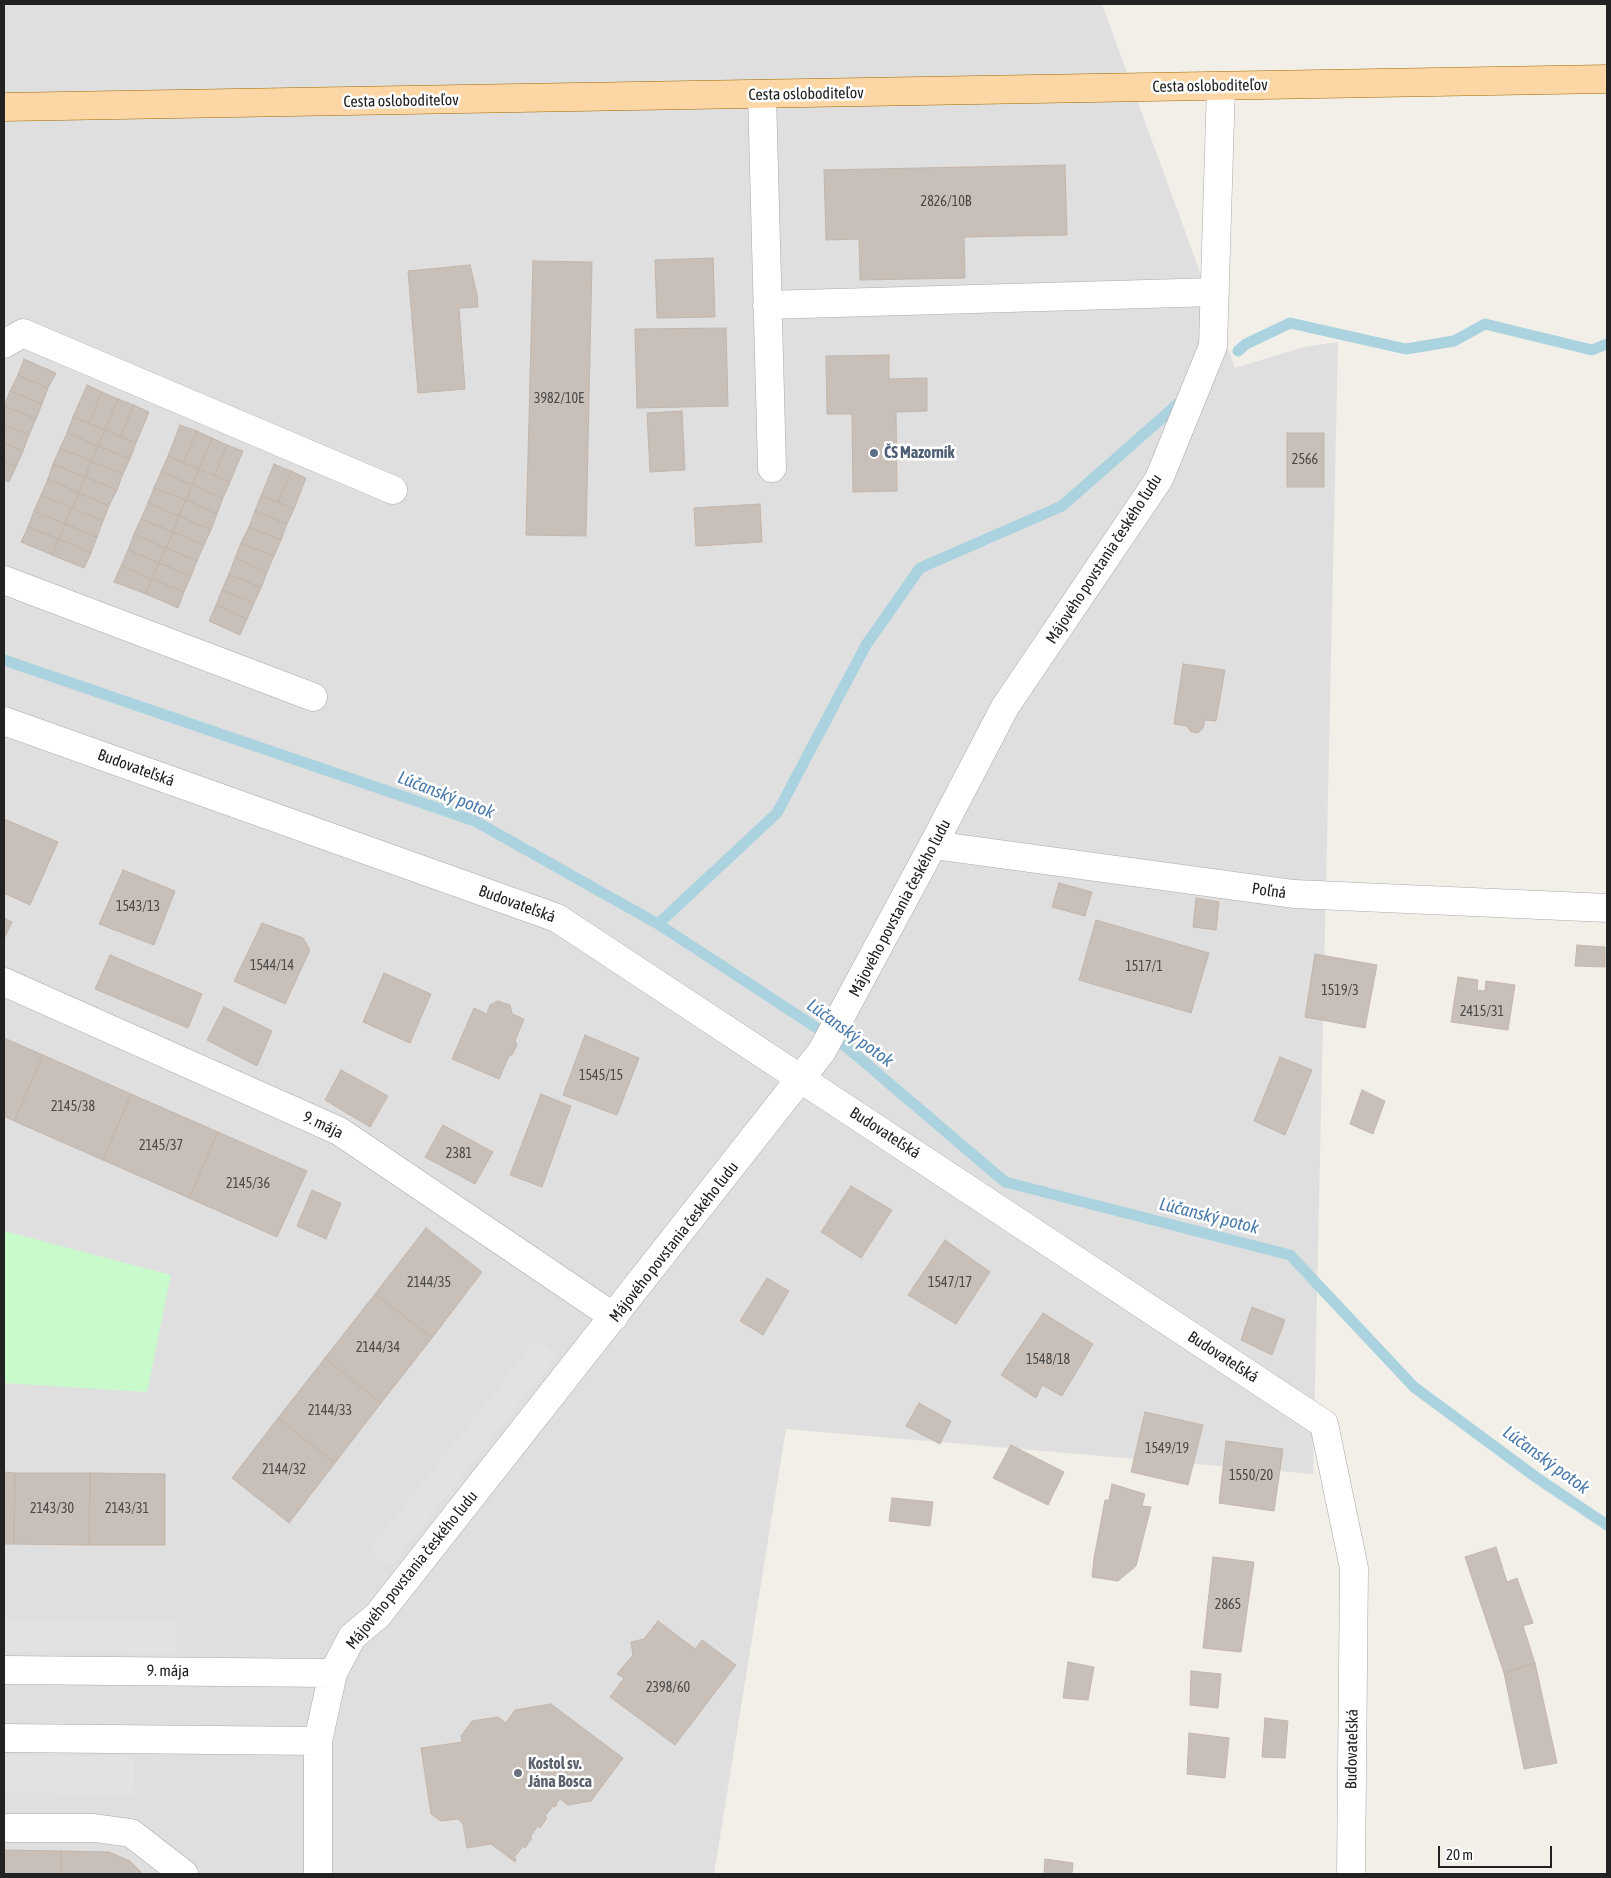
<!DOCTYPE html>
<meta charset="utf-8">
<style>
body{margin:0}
#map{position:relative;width:1611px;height:1878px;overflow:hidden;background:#f2efe9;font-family:"Asap Condensed",sans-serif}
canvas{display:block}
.frame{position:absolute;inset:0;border:5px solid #222;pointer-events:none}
.scale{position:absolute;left:1438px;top:1846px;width:114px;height:22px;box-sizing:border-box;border:2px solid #222;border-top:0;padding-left:6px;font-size:15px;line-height:18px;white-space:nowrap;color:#222;-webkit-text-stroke:4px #fff;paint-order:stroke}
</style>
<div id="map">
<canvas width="1611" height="1878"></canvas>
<div class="frame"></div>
<div class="scale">20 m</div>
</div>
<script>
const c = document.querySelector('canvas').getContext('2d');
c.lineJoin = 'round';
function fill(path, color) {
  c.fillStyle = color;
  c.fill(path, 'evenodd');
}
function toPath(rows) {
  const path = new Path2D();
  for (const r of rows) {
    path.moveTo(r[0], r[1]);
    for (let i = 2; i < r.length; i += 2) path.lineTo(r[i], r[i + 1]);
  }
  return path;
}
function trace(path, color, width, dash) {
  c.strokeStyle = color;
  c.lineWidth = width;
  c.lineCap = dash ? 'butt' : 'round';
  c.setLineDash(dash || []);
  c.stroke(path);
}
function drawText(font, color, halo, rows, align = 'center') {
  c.font = font + ' "Asap Condensed",sans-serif';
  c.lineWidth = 5;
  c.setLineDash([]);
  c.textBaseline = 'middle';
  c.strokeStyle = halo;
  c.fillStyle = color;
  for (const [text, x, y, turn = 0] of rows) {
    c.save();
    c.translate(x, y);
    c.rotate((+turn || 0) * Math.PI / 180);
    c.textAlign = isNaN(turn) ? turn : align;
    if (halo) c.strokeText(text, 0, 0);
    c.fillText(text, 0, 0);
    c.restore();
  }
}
fill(toPath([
 [4,4,1102,4,1235,368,1304,347,1338,342,1313,1474,786,1429,714,1874,4,1874]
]), '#e0dfdf');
fill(toPath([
 [4,1231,171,1275,147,1392,4,1383]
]), '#c8facc');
fill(toPath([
 [536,1340,557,1356,390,1568,369,1551],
 [4,1620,177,1622,176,1653,4,1651],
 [4,1756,134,1756,135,1796,4,1792]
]), '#e2e2e2');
trace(toPath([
 [1238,351,1246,344,1290,323,1406,349,1454,341,1485,324,1592,350,1607,344],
 [4,660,475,821,658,924,849,1049,1005,1182,1290,1255,1414,1387,1537,1478,1607,1525],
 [658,924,777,813,866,645,920,568,1062,506,1179,403]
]), '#aad3df', 11);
const building = toPath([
 [1065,165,1067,235,964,237,965,278,860,280,859,239,826,240,824,170,1065,165],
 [713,258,715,317,657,318,655,260,713,258],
 [533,261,592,262,586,536,526,535,533,261],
 [470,265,477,294,478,307,459,308,465,389,418,393,408,271,470,265],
 [726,328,728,406,637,408,635,329,726,328],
 [889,355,889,379,927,378,927,411,896,412,897,491,853,492,852,414,827,414,826,356,889,355],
 [24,359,56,373,48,388,18,375,24,359],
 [18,375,48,388,42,404,10,391,18,375],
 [87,385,102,392,89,423,73,417,87,385],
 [10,391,42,404,36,419,4,406,10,391],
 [102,392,118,399,105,430,89,423,102,392],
 [118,399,134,405,120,437,105,430,118,399],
 [134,405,149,412,136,443,120,437,134,405],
 [4,406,36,419,29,435,4,425,4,406],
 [682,411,685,470,650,472,647,413,682,411],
 [73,417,105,430,98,446,67,433,73,417],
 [4,425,29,435,23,451,4,443,4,425],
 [180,425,197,431,183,463,168,456,180,425],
 [105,430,136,443,130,459,98,446,105,430],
 [197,431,212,438,199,469,183,463,197,431],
 [67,433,98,446,91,461,60,448,67,433],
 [1287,433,1324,433,1324,487,1287,487,1287,433],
 [212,438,227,445,214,476,199,469,212,438],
 [4,443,23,451,16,467,4,461,4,443],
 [227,445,243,451,230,482,214,476,227,445],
 [98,446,130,459,123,474,91,461,98,446],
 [60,448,91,461,85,477,53,464,60,448],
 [168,456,199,469,192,485,161,472,168,456],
 [4,461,16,467,9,482,4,480,4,461],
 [91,461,123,474,117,490,85,477,91,461],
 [53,464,85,477,79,493,48,479,53,464],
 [274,464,291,471,278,502,261,496,274,464],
 [199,469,230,482,223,498,192,485,199,469],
 [291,471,306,478,294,509,278,502,291,471],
 [161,472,192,485,186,500,154,488,161,472],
 [85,477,117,490,109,506,79,493,85,477],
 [48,479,79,493,72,508,41,495,48,479],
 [192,485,223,498,217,514,186,500,192,485],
 [154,488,186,500,179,516,148,503,154,488],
 [79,493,109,506,103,521,72,508,79,493],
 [41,495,72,508,65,524,34,511,41,495],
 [261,496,294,509,287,524,255,511,261,496],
 [186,500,217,514,211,530,179,516,186,500],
 [148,503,179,516,173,532,141,519,148,503],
 [760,504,762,542,696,546,694,508,760,504],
 [72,508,103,521,97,537,65,524,72,508],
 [34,511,65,524,59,539,28,527,34,511],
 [255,511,287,524,281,540,249,527,255,511],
 [179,516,211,530,204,545,173,532,179,516],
 [141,519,173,532,166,548,134,534,141,519],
 [65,524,97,537,91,553,59,539,65,524],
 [28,527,59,539,52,555,21,542,28,527],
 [249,527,281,540,274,556,241,543,249,527],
 [173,532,204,545,197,561,166,548,173,532],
 [134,534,166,548,159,563,128,550,134,534],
 [59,539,91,553,84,568,52,555,59,539],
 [241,543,274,556,267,572,235,558,241,543],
 [166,548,197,561,191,576,159,563,166,548],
 [128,550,159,563,152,579,121,566,128,550],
 [235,558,267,572,261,588,229,574,235,558],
 [159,563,191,576,184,592,152,579,159,563],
 [121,566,152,579,146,594,114,582,121,566],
 [229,574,261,588,254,603,222,590,229,574],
 [152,579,184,592,178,608,146,594,152,579],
 [222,590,254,603,247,619,216,605,222,590],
 [216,605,247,619,240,635,209,621,216,605],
 [1183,664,1225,670,1216,721,1205,720,1203,728,1198,733,1191,732,1187,726,1174,724,1183,664],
 [4,819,58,842,30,905,4,893,4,819],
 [123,870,175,891,154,945,99,924,123,870],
 [1059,883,1092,892,1085,916,1052,907,1059,883],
 [1196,898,1219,902,1216,930,1193,927,1196,898],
 [4,918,12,922,4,939,4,918],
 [1096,920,1209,953,1191,1013,1079,980,1096,920],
 [262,923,303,938,310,950,285,1004,234,981,262,923],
 [1577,945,1605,947,1605,967,1575,966,1577,945],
 [1315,954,1377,965,1365,1028,1305,1017,1315,954],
 [110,955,202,994,188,1028,95,989,110,955],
 [384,973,431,994,410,1043,363,1022,384,973],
 [1458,977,1478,980,1477,990,1485,991,1486,981,1515,985,1508,1030,1451,1022,1458,977],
 [498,1001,510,1005,512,1014,524,1019,515,1041,517,1045,512,1055,509,1056,499,1079,452,1059,474,1008,487,1014,490,1005,498,1001],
 [224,1007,272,1031,257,1066,207,1040,224,1007],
 [585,1035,639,1058,617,1115,563,1095,585,1035],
 [4,1038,43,1055,14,1121,4,1116,4,1038],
 [43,1055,131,1094,103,1160,14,1121,43,1055],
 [1280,1057,1312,1070,1285,1135,1254,1121,1280,1057],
 [341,1070,388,1096,370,1127,325,1100,341,1070],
 [1362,1090,1385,1101,1373,1134,1350,1124,1362,1090],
 [131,1094,218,1132,189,1198,103,1160,131,1094],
 [541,1094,571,1106,542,1187,510,1175,541,1094],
 [443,1125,493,1152,475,1184,425,1157,443,1125],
 [218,1132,307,1171,277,1237,189,1198,218,1132],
 [851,1186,892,1210,861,1258,821,1232,851,1186],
 [312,1190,341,1203,326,1239,297,1226,312,1190],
 [426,1228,482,1272,432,1338,375,1294,426,1228],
 [945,1240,990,1272,956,1324,908,1295,945,1240],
 [767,1278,789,1291,763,1335,740,1321,767,1278],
 [375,1294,432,1338,381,1403,325,1358,375,1294],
 [1252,1307,1285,1320,1272,1355,1241,1340,1252,1307],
 [1043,1313,1093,1344,1062,1396,1042,1385,1036,1398,1001,1375,1043,1313],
 [325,1358,381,1403,335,1463,278,1418,325,1358],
 [919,1403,951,1421,940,1444,906,1426,919,1403],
 [1145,1412,1203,1425,1188,1485,1131,1472,1145,1412],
 [278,1418,335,1463,289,1523,232,1478,278,1418],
 [1226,1441,1283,1449,1274,1511,1219,1503,1226,1441],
 [1011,1445,1064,1472,1048,1505,993,1478,1011,1445],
 [4,1472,15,1473,14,1544,4,1544,4,1472],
 [15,1473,90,1473,89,1545,14,1544,15,1473],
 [90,1473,165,1474,165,1545,89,1545,90,1473],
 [1112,1484,1145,1494,1142,1506,1151,1507,1136,1566,1118,1581,1092,1577,1094,1558,1105,1500,1109,1500,1112,1484],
 [892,1498,933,1502,930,1526,889,1521,892,1498],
 [1496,1547,1507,1582,1517,1578,1533,1623,1523,1626,1535,1663,1504,1673,1465,1557,1496,1547],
 [1213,1557,1254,1562,1241,1652,1203,1648,1213,1557],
 [658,1621,695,1649,702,1640,736,1665,675,1745,610,1697,624,1678,617,1674,633,1655,631,1642,644,1639,658,1621],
 [1068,1662,1094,1667,1088,1700,1063,1698,1068,1662],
 [1535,1663,1557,1763,1524,1769,1504,1673,1535,1663],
 [1191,1671,1221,1674,1218,1708,1190,1705,1191,1671],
 [551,1704,623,1758,591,1801,568,1805,560,1799,556,1804,557,1805,555,1807,553,1806,545,1816,547,1818,540,1828,538,1826,530,1837,532,1838,525,1848,523,1846,514,1858,516,1859,515,1862,491,1844,467,1848,463,1824,458,1819,441,1821,431,1814,421,1748,462,1742,461,1736,472,1721,498,1717,506,1723,515,1710,551,1704],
 [1265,1718,1288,1721,1285,1758,1262,1757,1265,1718],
 [1189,1733,1229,1738,1225,1778,1187,1774,1189,1733],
 [4,1850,61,1851,61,1874,4,1874,4,1850],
 [61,1851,109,1852,130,1861,143,1874,61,1874,61,1851],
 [1045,1859,1073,1863,1072,1874,1044,1874,1045,1859]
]);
fill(building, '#c7bfb8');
trace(building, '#c4b6ab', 1);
const minor = toPath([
 [762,94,772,468],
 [767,305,1215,292],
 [4,344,23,333,393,490],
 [4,580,313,697],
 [4,721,557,918,1324,1424,1354,1568,1351,1874],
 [933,845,1294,894,1607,908],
 [4,982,339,1131,614,1317],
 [4,1670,333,1673],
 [4,1738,318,1741],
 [4,1828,94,1828,131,1833,184,1874],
 [318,1874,318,1741,333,1673,352,1637,378,1615,822,1051,933,845,1005,707,1159,479,1213,346,1221,86]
]);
const major = toPath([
 [4,107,1607,79]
]);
trace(minor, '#a9a9a9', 29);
trace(major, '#a06b00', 29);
trace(minor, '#fff', 28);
trace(major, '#fcd6a4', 28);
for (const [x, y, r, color] of [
 [874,453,5,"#5c6f8a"],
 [518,1773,5,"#6b7280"]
]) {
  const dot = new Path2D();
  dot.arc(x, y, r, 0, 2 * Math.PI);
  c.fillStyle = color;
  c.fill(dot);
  trace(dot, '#fff', 2);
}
drawText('14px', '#4b4948', null, [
 ["2826/10B",946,202],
 ["3982/10E",559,399],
 ["2566",1305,460],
 ["1543/13",138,907],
 ["1544/14",272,966],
 ["1517/1",1144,967],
 ["1519/3",1340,991],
 ["2415/31",1482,1012],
 ["1545/15",601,1076],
 ["2145/38",73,1107],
 ["2145/37",161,1146],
 ["2381",459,1154],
 ["2145/36",248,1184],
 ["2144/35",429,1283],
 ["1547/17",950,1283],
 ["2144/34",378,1348],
 ["1548/18",1048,1360],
 ["2144/33",330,1411],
 ["1549/19",1167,1449],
 ["2144/32",284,1470],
 ["1550/20",1251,1476],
 ["2143/30",52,1509],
 ["2143/31",127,1509],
 ["2865",1228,1605],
 ["2398/60",668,1688]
]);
drawText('16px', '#222', '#fff', [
 ["Cesta osloboditeľov",1210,86,-1],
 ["Cesta osloboditeľov",806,94,-1],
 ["Cesta osloboditeľov",401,101,-1],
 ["Májového povstania českého ľudu",1104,559,-57],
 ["Budovateľská",136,768,20],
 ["Poľná",1269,891,8],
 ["Budovateľská",517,904,20],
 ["Májového povstania českého ľudu",900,908,-62],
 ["9. mája",323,1125,26],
 ["Budovateľská",885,1133,33],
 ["Májového povstania českého ľudu",674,1242,-52],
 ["Budovateľská",1223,1357,33],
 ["Májového povstania českého ľudu",412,1570,-51],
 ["9. mája",168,1671,1],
 ["Budovateľská",1352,1749,-89]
]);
drawText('bold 16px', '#4e5e75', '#fff', [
 ["ČS Mazorník",884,453]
], 'left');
drawText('bold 16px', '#5b616d', '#fff', [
 ["Kostol sv.",528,1764],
 ["Jána Bosca",528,1782]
], 'left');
drawText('italic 18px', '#4a7aab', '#fff', [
 ["Lúčanský potok",446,795,21],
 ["Lúčanský potok",850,1033,36],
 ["Lúčanský potok",1209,1216,14],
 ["Lúčanský potok",1546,1460,36]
]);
</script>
